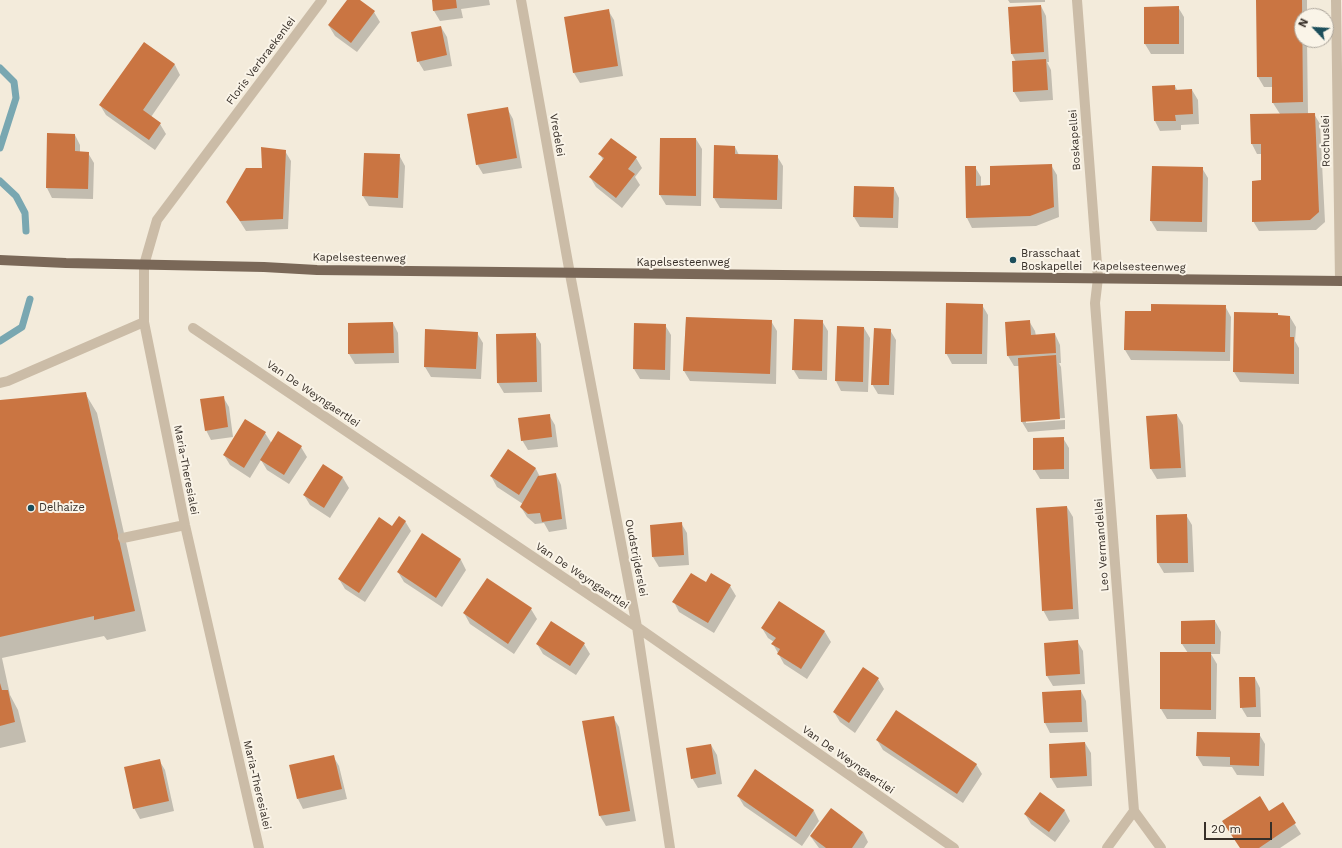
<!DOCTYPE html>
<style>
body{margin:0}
#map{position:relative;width:1342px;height:848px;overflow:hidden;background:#f3ebdb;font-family:"Work Sans",sans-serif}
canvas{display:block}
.north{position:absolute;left:1294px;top:8px;width:40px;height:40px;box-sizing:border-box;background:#faf4e8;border:1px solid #aca59b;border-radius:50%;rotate:295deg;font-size:11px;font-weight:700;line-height:16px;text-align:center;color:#372f28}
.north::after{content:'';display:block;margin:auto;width:14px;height:18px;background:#1c4e5b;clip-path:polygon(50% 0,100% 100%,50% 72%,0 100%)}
.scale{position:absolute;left:1204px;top:822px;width:68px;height:18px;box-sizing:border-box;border:2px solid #372f28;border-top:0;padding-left:5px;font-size:12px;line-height:14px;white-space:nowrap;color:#372f28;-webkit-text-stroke:3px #faf4e8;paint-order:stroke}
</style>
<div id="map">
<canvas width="1342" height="848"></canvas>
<div class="north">N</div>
<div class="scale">20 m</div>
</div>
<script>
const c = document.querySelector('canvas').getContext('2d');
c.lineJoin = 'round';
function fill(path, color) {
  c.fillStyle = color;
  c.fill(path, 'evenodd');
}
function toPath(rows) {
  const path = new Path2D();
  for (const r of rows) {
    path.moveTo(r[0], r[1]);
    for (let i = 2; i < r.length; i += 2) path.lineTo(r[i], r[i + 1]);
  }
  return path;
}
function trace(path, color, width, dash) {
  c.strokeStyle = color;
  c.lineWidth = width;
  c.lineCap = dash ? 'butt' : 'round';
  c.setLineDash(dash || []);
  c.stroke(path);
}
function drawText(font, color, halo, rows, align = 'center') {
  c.font = font + ' "Work Sans",sans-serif';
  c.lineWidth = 4;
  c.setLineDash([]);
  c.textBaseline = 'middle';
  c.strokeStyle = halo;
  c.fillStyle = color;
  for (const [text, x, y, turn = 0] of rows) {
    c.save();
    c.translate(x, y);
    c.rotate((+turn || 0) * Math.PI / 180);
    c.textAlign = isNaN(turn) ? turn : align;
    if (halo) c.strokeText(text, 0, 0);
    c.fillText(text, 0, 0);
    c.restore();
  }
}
fill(toPath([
 [348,0,359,0,374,12,380,22,357,52,335,36,329,26],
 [433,0,489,0,490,5,461,9,463,18,440,21,434,11],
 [1008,0,1045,0,1045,2,1010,3],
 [1257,0,1307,0,1307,16,1302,16,1302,40,1307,40,1308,114,1314,114,1320,124,1325,222,1316,230,1259,231,1253,221,1262,181,1262,154,1257,154,1252,144,1280,114,1273,103,1273,87,1264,87,1258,77],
 [1041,6,1046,16,1049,62,1047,62,1051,70,1053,100,1020,102,1014,92,1016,62,1012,54,1009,8],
 [1178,7,1184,17,1184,54,1151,54,1145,44],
 [608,10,614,20,623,76,580,83,574,73],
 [441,27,447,37,452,66,424,71,418,61],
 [144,43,175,65,180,75,151,117,160,124,166,134,155,150,106,115,100,105],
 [1175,86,1177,90,1192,90,1198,100,1199,124,1181,125,1181,130,1160,131,1155,121],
 [507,108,513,119,522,168,483,174,477,164],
 [48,134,75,135,80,145,80,153,88,153,94,163,93,199,52,198,47,188],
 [661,139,696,139,702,149,701,206,666,205,660,195],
 [715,146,735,147,739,155,777,156,783,166,782,209,720,208,714,198],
 [285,151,291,161,288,229,246,231,228,202],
 [600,154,636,158,642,168,635,177,640,185,622,208,596,187,590,177,603,160],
 [399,155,405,166,403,208,369,206,363,196],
 [1051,165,1057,175,1059,217,1036,226,972,228,967,218,966,167,975,167,981,177,981,187,991,186],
 [1153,167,1202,168,1208,178,1207,232,1157,231,1151,221],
 [894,188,899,198,898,228,860,227,854,217],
 [982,305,988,315,987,364,952,364,946,353],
 [1225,306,1231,317,1230,361,1131,360,1125,350,1126,312,1152,312],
 [1235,313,1290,317,1296,327,1295,341,1299,348,1299,384,1240,382,1234,372],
 [686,318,771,321,777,331,776,384,690,381,684,371],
 [822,321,828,331,827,380,799,379,793,369],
 [1029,321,1035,331,1036,336,1055,334,1060,345,1061,363,1059,363,1061,367,1065,418,1026,420,1026,423,1065,420,1065,429,1028,432,1022,422,1019,366,1014,366,1008,356],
 [393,323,398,333,399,363,355,364,349,354],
 [665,325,671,335,670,380,640,379,634,369],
 [864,328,870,338,868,392,841,391,836,381],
 [890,330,896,340,894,395,878,394,872,384],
 [477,333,483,343,481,379,431,377,425,367],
 [535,334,541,344,542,392,504,393,498,383],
 [85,393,97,413,146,631,107,640,104,636,2,658,10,695,18,710,26,742,0,748,0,401],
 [223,397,229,407,233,437,211,440,206,430],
 [549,415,555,425,558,447,528,450,522,440],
 [1177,415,1183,425,1186,477,1157,479,1151,469,1147,417],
 [265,433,272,444,301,447,307,457,289,484,267,470,261,460,250,478,230,465,224,455],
 [1063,438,1069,448,1069,479,1040,479,1034,469],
 [509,451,536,469,540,477,556,474,561,485,567,529,549,532,544,523,535,524,527,517,521,507,523,504,497,487,491,476],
 [323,466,343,478,349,488,330,518,310,505,304,495],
 [1067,507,1073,517,1079,619,1049,621,1043,610],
 [1186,515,1192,525,1194,572,1164,573,1158,563,1157,516],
 [405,521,411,531,365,602,345,589,339,579,392,528],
 [681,523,687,533,689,565,659,567,653,557],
 [422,535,461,560,466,570,442,607,404,582,398,572],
 [706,583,730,586,736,596,714,633,679,612,674,602],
 [779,602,825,632,831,642,807,679,784,664,773,644,774,642,768,638,762,628],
 [531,609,537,619,514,654,470,624,464,613],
 [1215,621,1221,632,1220,654,1211,654,1217,664,1216,719,1167,719,1161,709,1188,653,1182,644],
 [1077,641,1083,651,1085,684,1053,686,1047,676],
 [537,644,584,644,590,654,576,675,543,654],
 [864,669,878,679,884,689,855,733,840,722,834,712],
 [1255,678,1260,688,1261,717,1247,717,1241,707],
 [1081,691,1086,701,1088,732,1050,733,1045,723],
 [613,717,619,727,636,821,606,826,600,816,583,722],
 [1259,734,1265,744,1264,776,1237,775,1232,767,1203,766,1197,756],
 [877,740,976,764,982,774,963,803,883,750],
 [1085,743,1091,753,1092,786,1057,788,1051,778,1050,745],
 [711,745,717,755,722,784,698,788,692,778],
 [333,756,339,766,347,799,303,809,298,799],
 [159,760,165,770,174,811,140,819,134,808],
 [756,770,814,811,819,821,802,846,744,806,738,796],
 [1040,793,1065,811,1070,821,1055,842,1031,824,1025,814],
 [1282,804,1301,834,1280,848,1240,848],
 [863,832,868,842,864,848,819,848,811,837]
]), '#0003');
trace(toPath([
 [0,68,14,82,16,98,0,148],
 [0,181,16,196,25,213,26,231],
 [0,341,22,327,30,299]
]), '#79a7b1', 7);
fill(toPath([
 [347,0,360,0,375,11,351,43,328,25],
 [432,0,456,0,457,8,433,11],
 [1256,0,1302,0,1303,102,1272,103,1272,77,1257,77],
 [1041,5,1044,52,1011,54,1008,7],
 [1179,6,1179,44,1144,44,1144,7],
 [609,9,618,66,573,73,564,17],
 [441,26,447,55,417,62,411,32],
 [144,42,175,64,143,110,161,123,149,140,99,105],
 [1046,59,1048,90,1013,92,1012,61],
 [1175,85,1175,90,1192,89,1193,114,1175,115,1176,121,1154,121,1152,86],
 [508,107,517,158,476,165,467,114],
 [1315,113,1319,212,1310,220,1252,222,1252,181,1261,180,1261,144,1251,144,1250,114],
 [47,133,75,134,75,151,89,152,88,189,46,188],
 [611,138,637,157,628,169,635,174,616,198,589,177,604,158,598,154],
 [660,138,696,138,696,196,659,195],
 [714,145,735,146,735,154,778,155,777,200,713,198],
 [261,147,286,150,283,219,240,221,226,202,246,168,262,168],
 [364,153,400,154,398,198,362,196],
 [1052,164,1054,207,1030,216,966,218,965,166,976,166,976,186,990,185,990,166],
 [1152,166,1203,167,1202,222,1150,221],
 [854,186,894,187,893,218,853,217],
 [946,303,983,304,982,354,945,354],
 [1151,304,1226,305,1225,352,1124,350,1125,311,1151,311],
 [1234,312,1278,313,1278,315,1290,316,1290,337,1294,337,1294,374,1233,372],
 [686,317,772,320,770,374,683,371],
 [794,319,823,320,822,371,792,370],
 [1030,320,1031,335,1055,333,1056,353,1007,356,1005,322],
 [393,322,394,353,348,354,348,323],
 [634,323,666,324,665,370,633,369],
 [837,326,864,327,863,382,835,381],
 [874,328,891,329,889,385,871,385],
 [425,329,478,332,476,369,424,367],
 [536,333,537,382,497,383,496,334],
 [1056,355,1060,419,1021,422,1018,358],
 [86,392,135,611,94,620,94,616,0,637,0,400],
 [224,396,228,427,205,431,200,399],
 [550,414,552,437,521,441,518,418],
 [1177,414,1181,468,1150,469,1146,416],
 [245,419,266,432,244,468,223,455],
 [278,431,302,446,284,475,260,460],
 [1064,437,1064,469,1033,470,1033,438],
 [508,449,536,468,519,495,490,476],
 [323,464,343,477,324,508,303,495],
 [556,473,562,519,542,522,540,513,528,514,520,507,538,476],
 [1067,506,1073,609,1042,611,1036,508],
 [1187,514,1188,563,1157,563,1156,515],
 [399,516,406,521,359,593,338,579,379,517,392,526],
 [682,522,684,555,652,557,650,525],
 [422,533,461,559,436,598,397,572],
 [691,573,706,582,711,573,731,585,708,623,672,602],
 [487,578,532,608,508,644,463,613],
 [779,601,825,631,801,669,777,654,780,649,771,644,776,638,761,628],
 [1215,620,1215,644,1181,644,1181,621],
 [551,621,585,643,570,666,536,644],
 [1078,640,1080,674,1046,676,1044,643],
 [1160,652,1211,652,1211,710,1160,709],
 [863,667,879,678,849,723,833,712],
 [1239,677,1255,677,1256,707,1240,708],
 [0,683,2,690,8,690,15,722,0,726],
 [1081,690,1082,722,1044,723,1042,692],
 [896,710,977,764,957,794,876,740],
 [614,716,630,811,599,816,582,721],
 [1197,732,1260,733,1259,766,1230,765,1230,757,1196,756],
 [1085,742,1087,776,1050,778,1049,744],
 [711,744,716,774,691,779,686,748],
 [334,755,342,789,297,799,289,765],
 [160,759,169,801,133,809,124,767],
 [755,769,814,810,796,837,737,796],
 [1040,792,1065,810,1049,832,1024,814],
 [1260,796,1269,811,1283,802,1296,823,1259,848,1240,848,1222,821],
 [831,808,863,832,852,848,826,848,810,836]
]), '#ca7542');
trace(toPath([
 [521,0,570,274,637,627,670,848],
 [1077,0,1098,278,1095,303,1134,811,1161,848],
 [1336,0,1340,281],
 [193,328,637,627,954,848],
 [0,383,8,381,144,322],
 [123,538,185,525],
 [259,848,185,525,144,322,144,265,157,220,322,0],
 [1107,848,1134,811]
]), '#cbbca7', 10);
trace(toPath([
 [0,260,66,263,264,267,317,270,1342,281]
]), '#7a6858', 10);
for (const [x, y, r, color] of [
 [1013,260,4,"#1c4e5b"],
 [31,508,4,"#1c4e5b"]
]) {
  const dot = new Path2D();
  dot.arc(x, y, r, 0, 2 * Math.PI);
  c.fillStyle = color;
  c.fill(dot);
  trace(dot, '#faf4e8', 1.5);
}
drawText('11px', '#372f28', '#faf4e8', [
 ["Floris Verbraekenlei",261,61,-53],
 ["Vredelei",557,135,80],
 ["Boskapellei",1075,140,-94],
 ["Rochuslei",1326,141,-91],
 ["Kapelsesteenweg",359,258,1],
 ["Kapelsesteenweg",683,263],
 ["Kapelsesteenweg",1139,267,1],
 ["Van De Weyngaertlei",313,394,34],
 ["Maria-Theresialei",186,470,79],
 ["Leo Vermandellei",1102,545,-94],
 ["Oudstrijderslei",636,558,79],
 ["Van De Weyngaertlei",582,576,34],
 ["Van De Weyngaertlei",848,760,35],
 ["Maria-Theresialei",257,785,77]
]);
drawText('11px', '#372f28', '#faf4e8', [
 ["Brasschaat",1021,254],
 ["Boskapellei",1021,267],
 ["Delhaize",39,508]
], 'left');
</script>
